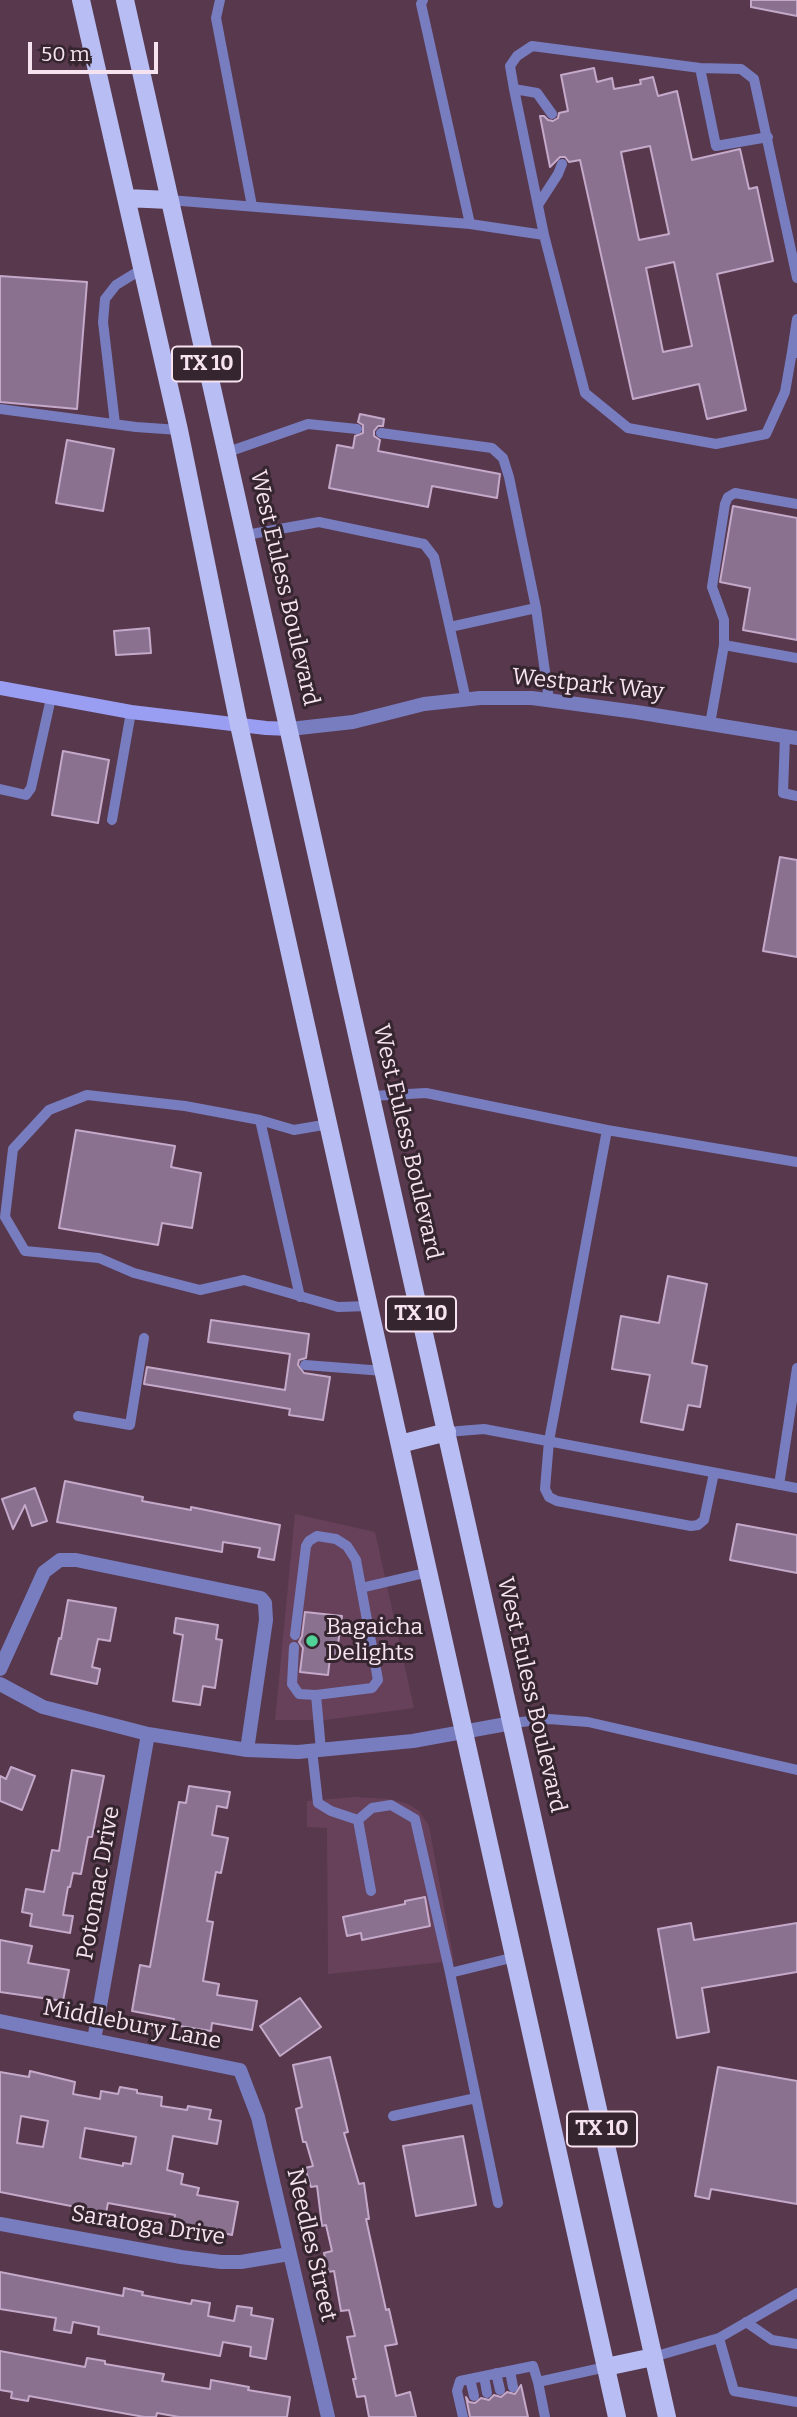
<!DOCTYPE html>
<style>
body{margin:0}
#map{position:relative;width:797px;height:2417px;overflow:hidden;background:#58384d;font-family:Bitter,serif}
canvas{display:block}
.scale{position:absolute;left:28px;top:42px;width:130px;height:32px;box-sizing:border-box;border:4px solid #f7e3f0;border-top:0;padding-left:9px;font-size:21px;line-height:24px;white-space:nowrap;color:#f7e3f0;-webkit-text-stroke:5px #34252f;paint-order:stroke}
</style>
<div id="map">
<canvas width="797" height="2417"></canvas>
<div class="scale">50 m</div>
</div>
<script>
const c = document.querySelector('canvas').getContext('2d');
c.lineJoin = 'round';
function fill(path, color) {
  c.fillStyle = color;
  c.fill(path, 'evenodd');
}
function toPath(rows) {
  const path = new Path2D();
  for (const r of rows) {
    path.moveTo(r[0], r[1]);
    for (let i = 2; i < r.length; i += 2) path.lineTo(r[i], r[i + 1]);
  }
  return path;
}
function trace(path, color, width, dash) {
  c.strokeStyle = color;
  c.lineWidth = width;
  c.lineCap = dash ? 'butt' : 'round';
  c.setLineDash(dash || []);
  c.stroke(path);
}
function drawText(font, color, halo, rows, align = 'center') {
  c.font = font + ' Bitter,serif';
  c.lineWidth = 6;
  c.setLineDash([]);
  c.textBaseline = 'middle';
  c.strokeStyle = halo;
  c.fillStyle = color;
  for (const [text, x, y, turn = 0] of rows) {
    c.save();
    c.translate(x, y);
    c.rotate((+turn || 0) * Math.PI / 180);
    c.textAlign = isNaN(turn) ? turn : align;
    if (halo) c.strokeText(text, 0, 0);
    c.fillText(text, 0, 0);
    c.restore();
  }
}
fill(toPath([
 [295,1514,375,1532,414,1708,325,1720,275,1720],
 [356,1797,389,1799,408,1804,419,1811,429,1826,454,1961,328,1974,327,1828,307,1827,307,1801]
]), '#67415a');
const building = toPath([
 [751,0,797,0,797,16,751,7,751,0],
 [594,68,597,82,612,78,614,89,641,84,640,80,653,77,658,96,677,91,692,160,740,149,749,189,757,187,773,261,717,274,746,410,707,419,699,384,633,399,580,160,569,162,565,157,560,157,550,167,540,116,544,116,548,120,553,121,558,118,559,113,568,111,561,75,594,68],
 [650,146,669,234,639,240,621,152,650,146],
 [674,262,692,346,663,352,646,268,674,262],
 [0,276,87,282,77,409,0,402,0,276],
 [360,414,384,419,383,426,378,426,374,431,374,436,380,440,378,451,500,474,497,498,432,486,428,507,329,488,337,445,353,448,355,436,363,433,363,425,358,422,360,414],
 [67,440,114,449,103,511,56,503,67,440],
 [733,506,797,518,797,640,743,630,750,588,720,582,733,506],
 [149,628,151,653,116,655,114,631,149,628],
 [63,751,109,760,98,823,52,815,63,751],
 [780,857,797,860,797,957,763,951,780,857],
 [76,1130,175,1146,171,1167,201,1173,192,1228,162,1223,158,1245,59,1228,76,1130],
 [668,1276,707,1284,692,1363,707,1366,700,1407,688,1405,683,1430,641,1422,650,1375,612,1369,621,1316,659,1323,668,1276],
 [211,1320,309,1334,306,1358,299,1360,298,1365,304,1373,330,1377,323,1420,289,1415,290,1409,144,1384,147,1367,285,1390,290,1354,208,1342,211,1320],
 [65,1481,143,1497,142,1501,191,1510,191,1507,280,1525,274,1560,258,1557,260,1548,223,1542,222,1552,57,1522,65,1481],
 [35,1488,47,1521,32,1526,25,1505,13,1529,2,1499,35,1488],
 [737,1524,797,1535,797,1573,730,1560,737,1524],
 [68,1600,116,1608,110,1641,98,1639,92,1667,100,1669,97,1684,51,1674,59,1638,61,1639,68,1600],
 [305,1612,342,1616,336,1658,330,1658,328,1675,300,1672,303,1648,299,1642,302,1636,305,1612],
 [176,1618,218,1625,216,1639,222,1640,215,1688,203,1686,200,1705,173,1701,183,1635,174,1633,176,1618],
 [11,1767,35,1776,22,1810,0,1801,0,1776,6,1779,11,1767],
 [72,1770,104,1776,92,1837,88,1837,81,1874,73,1873,70,1887,68,1887,63,1915,73,1916,70,1933,30,1926,32,1914,22,1912,26,1889,44,1892,52,1850,59,1851,72,1770],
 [189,1786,230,1792,227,1808,217,1806,212,1835,228,1838,221,1873,216,1872,207,1921,213,1922,203,1981,219,1984,217,1995,257,2001,252,2030,212,2023,211,2031,173,2025,174,2019,132,2011,140,1965,150,1967,179,1802,186,1803,189,1786],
 [425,1897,430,1926,362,1940,361,1933,347,1936,343,1917,405,1904,405,1901,425,1897],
 [691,1923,694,1940,797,1923,797,1972,702,1988,709,2032,677,2038,658,1929,691,1923],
 [0,1940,32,1946,28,1963,69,1970,63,2001,0,1992,0,1940],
 [300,1998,321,2027,280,2056,260,2026,300,1998],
 [330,2057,348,2132,344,2133,359,2184,364,2183,369,2219,366,2219,386,2310,389,2309,397,2344,385,2346,396,2396,410,2392,416,2417,369,2417,365,2396,357,2397,353,2379,356,2379,347,2337,355,2336,349,2310,341,2311,334,2271,328,2272,324,2253,332,2251,326,2225,322,2226,317,2186,311,2187,305,2168,313,2166,306,2142,303,2142,296,2109,302,2107,293,2065,330,2057],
 [718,2067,797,2081,797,2204,711,2189,709,2199,695,2196,718,2067],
 [30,2071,75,2082,73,2094,100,2099,101,2091,118,2094,120,2087,137,2090,137,2093,162,2097,161,2106,187,2110,188,2106,211,2110,209,2119,221,2121,217,2144,173,2136,167,2170,183,2174,181,2184,199,2188,197,2195,238,2202,232,2235,174,2222,175,2215,157,2212,108,2203,106,2213,0,2192,0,2072,29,2077,30,2071],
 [21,2116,48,2121,43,2147,17,2143,21,2116],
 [85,2128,136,2137,131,2164,123,2163,123,2166,80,2158,85,2128],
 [463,2136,476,2205,416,2216,403,2146,463,2136],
 [0,2272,123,2296,124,2288,143,2292,142,2295,191,2304,192,2300,210,2303,208,2316,234,2321,237,2306,252,2308,251,2315,273,2319,266,2359,250,2356,251,2347,223,2342,220,2356,98,2334,99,2327,73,2322,71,2333,54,2330,56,2318,0,2309,0,2272],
 [0,2351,85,2367,87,2358,105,2361,105,2364,164,2374,162,2381,210,2389,211,2380,249,2387,248,2390,290,2397,287,2417,179,2417,157,2413,156,2417,144,2417,29,2396,28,2401,11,2398,12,2392,0,2390,0,2351],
 [521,2385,528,2417,470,2417,466,2397,469,2402,475,2403,481,2398,489,2400,494,2395,501,2397,507,2392,515,2394,521,2385]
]);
fill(building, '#8a7190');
trace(building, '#c4a9ca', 2);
trace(toPath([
 [220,0,216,18,252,206],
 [423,0,421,4,470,224],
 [700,68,716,146,768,137],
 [514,89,537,93,552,114],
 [169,200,470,224,544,235],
 [538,205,558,174,562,164],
 [797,278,754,79,741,69,700,68,532,46,517,56,510,66,514,89,544,235,585,393,628,428,716,444,766,434,785,392,792,352,797,353],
 [792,352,797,319],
 [0,409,136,427,179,430],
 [115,424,103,322,105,299,116,285,142,269],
 [381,433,492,448,503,458,509,477,536,608,549,700],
 [228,452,308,424,357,429],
 [246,535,319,522,424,544,434,557,466,700],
 [450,627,536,608],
 [724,645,797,658],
 [710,724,724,645,724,620,712,587,725,504,728,497,735,493,797,504],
 [785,736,783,793,797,796],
 [0,789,26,795,31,788,51,698],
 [112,820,131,712],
 [372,1096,426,1093,607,1130,549,1441,545,1489,549,1497,557,1501,691,1526,698,1525,704,1520,714,1473],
 [260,1120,300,1297],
 [329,1124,294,1130,260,1120,185,1106,87,1095,49,1110,13,1149,5,1217,25,1251,99,1258,134,1273,200,1290,244,1280,338,1307,369,1306],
 [607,1130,797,1162],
 [305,1365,384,1371],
 [78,1416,130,1425,144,1338],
 [447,1432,484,1429,797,1488],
 [779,1485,797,1368],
 [361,1588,429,1572],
 [295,1635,306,1546,309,1541,317,1536,336,1539,347,1546,356,1560,378,1680,372,1688,316,1695],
 [294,1647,292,1684,299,1694,316,1695,321,1750],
 [512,1723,549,1719,588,1722,797,1770],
 [312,1750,318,1803,331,1811,358,1820,371,1891],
 [358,1820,372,1808,391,1805,415,1819,450,1973],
 [393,2116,476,2098],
 [498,2203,450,1973,515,1957],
 [746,2322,772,2340,797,2344],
 [719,2338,734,2391,797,2402],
 [653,2357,719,2338,797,2293],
 [510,2371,513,2387],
 [496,2373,500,2390],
 [484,2376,487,2393],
 [470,2379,474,2396],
 [463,2417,457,2391,460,2381,533,2366,538,2382],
 [545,2417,538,2382,606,2367]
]), '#787dc0', 10);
trace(toPath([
 [0,1669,44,1572,60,1560,76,1560,261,1598,265,1603,266,1620,247,1750],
 [0,1684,43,1707,148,1734,247,1750,298,1752,413,1741,512,1723],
 [0,2021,240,2070,258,2117,328,2417],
 [94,2040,148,1734],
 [0,2224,181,2257,221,2262,241,2262,289,2254]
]), '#787dc0', 14);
trace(toPath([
 [290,729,353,722,424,704,480,698,532,698,636,712,797,738]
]), '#787dc0', 14);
trace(toPath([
 [0,688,131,712,266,728,290,729]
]), '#999ef2', 14);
trace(toPath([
 [81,0,179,430,239,725,617,2417],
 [125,0,667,2417],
 [126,198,169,200],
 [400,1444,447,1432],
 [606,2367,653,2357]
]), '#b8bef4', 18);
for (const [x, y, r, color] of [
 [312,1641,7,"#51d397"]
]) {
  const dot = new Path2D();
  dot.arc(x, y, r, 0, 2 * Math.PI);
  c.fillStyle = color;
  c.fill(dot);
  trace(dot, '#34252f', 2.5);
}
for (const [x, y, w] of [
 [207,364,70],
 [421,1314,70],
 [602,2129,70]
]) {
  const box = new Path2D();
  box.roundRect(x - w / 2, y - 17.5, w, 35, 5);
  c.fillStyle = '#34252f';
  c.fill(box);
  trace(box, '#f7e3f0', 2);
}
drawText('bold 21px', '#f7e3f0', null, [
 ["TX 10",207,364],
 ["TX 10",421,1314],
 ["TX 10",602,2129]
]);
drawText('23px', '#f7e3f0', '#34252f', [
 ["West Euless Boulevard",284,588,77],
 ["Westpark Way",588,685,6],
 ["West Euless Boulevard",407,1142,77],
 ["West Euless Boulevard",531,1695,77],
 ["Potomac Drive",99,1883,-80],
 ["Middlebury Lane",132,2025,11],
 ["Saratoga Drive",148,2226,9],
 ["Needles Street",311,2245,77]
]);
drawText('23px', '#f7e3f0', '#34252f', [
 ["Bagaicha",326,1628],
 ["Delights",326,1654]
], 'left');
</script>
